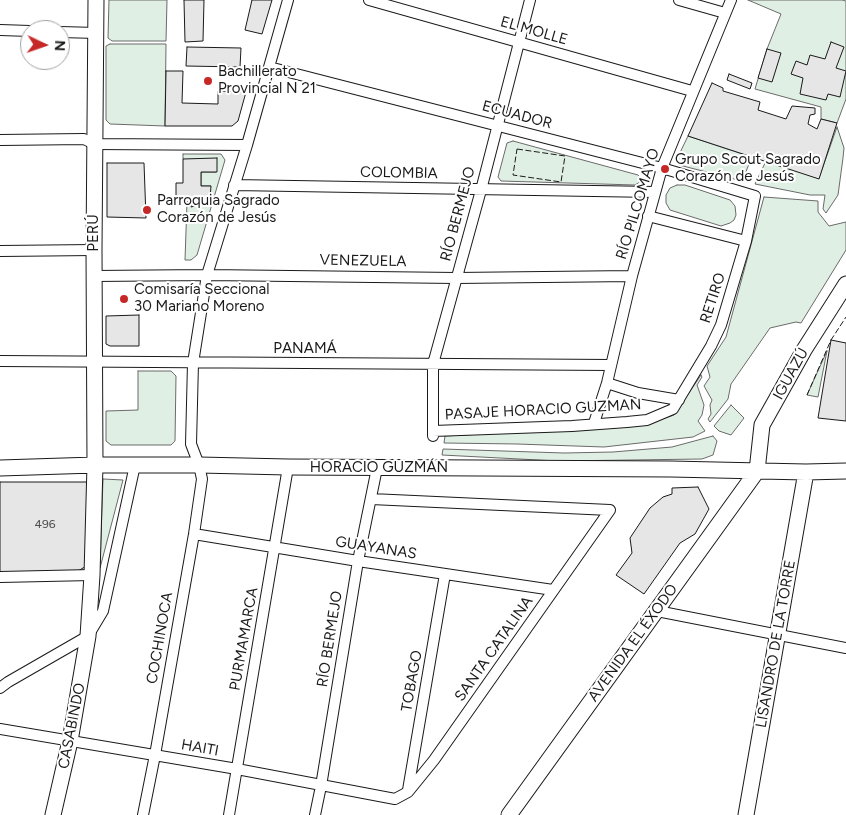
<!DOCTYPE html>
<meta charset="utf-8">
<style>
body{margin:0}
#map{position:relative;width:846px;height:815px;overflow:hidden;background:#fff;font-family:Figtree,sans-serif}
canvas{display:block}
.north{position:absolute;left:20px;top:20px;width:50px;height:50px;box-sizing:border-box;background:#fff;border:1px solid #a3a3a3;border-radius:50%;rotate:93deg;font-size:14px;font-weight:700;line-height:20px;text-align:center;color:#1a1a1a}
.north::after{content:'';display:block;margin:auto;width:18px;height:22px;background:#c62828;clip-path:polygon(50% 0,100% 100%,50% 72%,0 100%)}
</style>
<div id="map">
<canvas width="846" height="815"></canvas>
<div class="north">N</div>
</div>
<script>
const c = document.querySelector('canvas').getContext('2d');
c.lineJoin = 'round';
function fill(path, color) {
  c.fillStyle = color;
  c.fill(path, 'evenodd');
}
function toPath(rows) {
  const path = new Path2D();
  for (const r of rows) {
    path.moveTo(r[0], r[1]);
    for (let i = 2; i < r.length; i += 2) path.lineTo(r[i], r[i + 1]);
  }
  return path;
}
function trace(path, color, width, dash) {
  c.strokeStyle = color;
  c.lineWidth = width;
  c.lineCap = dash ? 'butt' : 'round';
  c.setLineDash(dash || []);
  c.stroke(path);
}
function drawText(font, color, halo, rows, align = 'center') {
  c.font = font + ' Figtree,sans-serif';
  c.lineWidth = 4;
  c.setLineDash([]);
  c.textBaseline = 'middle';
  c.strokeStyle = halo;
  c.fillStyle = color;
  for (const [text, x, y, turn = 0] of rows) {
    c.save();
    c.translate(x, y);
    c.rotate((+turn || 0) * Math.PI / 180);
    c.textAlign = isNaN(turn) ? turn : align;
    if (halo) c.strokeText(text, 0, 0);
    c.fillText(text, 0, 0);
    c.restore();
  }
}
const green = toPath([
 [109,0,167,0,166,41,112,41,108,38,109,0],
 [748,0,842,0,846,1,846,99,837,123,821,119,821,107,755,89,767,49,781,14,748,0],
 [110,44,166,44,165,126,110,124,106,120,106,46,110,44],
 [837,127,844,148,843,158,838,195,826,213,823,209,825,195,810,195,755,184,766,161,819,178,837,127],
 [688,136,752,157,742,181,679,165,676,161,688,136],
 [513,141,638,175,641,178,640,182,635,185,501,181,498,177,507,143,513,141],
 [183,154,221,154,225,160,197,255,191,260,185,260,187,202,192,200,191,206,198,205,198,199,211,186,201,186,201,172,216,172,183,159,183,154],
 [677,185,685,185,730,200,735,206,736,215,734,220,730,223,721,226,670,210,666,203,666,195,670,188,677,185],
 [764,197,818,201,818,212,829,226,846,222,846,250,801,323,796,322,770,328,731,384,728,399,710,422,708,419,711,414,710,405,712,400,704,386,710,377,707,366,726,337,764,197],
 [827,351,818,397,807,395,827,351],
 [138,371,171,371,176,376,175,441,171,445,111,445,106,441,106,411,138,410,138,371],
 [701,375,702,377,697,385,704,405,702,415,698,421,705,431,693,437,604,447,517,444,444,443,445,436,645,425,674,415,701,375],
 [731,405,744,418,731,435,719,431,714,426,731,405],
 [713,436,717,441,713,455,702,459,558,461,442,455,443,449,564,453,613,452,672,447,713,436],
 [103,479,123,480,100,568,103,479]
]);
fill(green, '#e0efe3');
trace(green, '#6a6a6a', 1);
const building = toPath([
 [184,0,204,0,203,41,185,42,184,0],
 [252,0,272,0,262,34,245,30,252,0],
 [831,42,844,47,836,68,846,71,840,97,828,94,826,100,800,94,803,78,791,74,796,61,807,65,810,55,825,59,831,42],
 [187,47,241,48,240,67,186,66,187,47],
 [767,49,781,53,772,82,758,78,767,49],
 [166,71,183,71,182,103,218,104,218,91,246,92,238,121,232,126,165,126,166,71],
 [729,74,752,83,750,89,727,80,729,74],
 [712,83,723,88,723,91,760,102,758,110,786,119,792,106,815,108,815,114,810,115,808,124,817,129,821,119,837,123,819,179,688,136,712,83],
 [217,158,217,172,201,172,201,186,211,186,210,199,198,199,198,205,191,207,192,200,187,202,176,202,176,183,183,183,183,159,217,158],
 [107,163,144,163,146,218,107,217,107,163],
 [139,315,139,346,110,346,106,344,106,316,139,315],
 [831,340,846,343,846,421,818,418,831,340],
 [0,482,87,482,89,484,88,565,78,571,0,572,0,482],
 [698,487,709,509,695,534,680,543,644,594,616,575,632,553,630,538,650,508,663,497,672,494,672,488,698,487]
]);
fill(building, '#e6e6e6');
trace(building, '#1a1a1a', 1);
const street = toPath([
 [369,0,692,91],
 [679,0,725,13],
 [0,30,30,31],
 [60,32,97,33],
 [269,67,662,168,755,196,746,241,721,325,711,346,673,409,647,420,627,422,572,426,433,431],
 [0,140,84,139,94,144,247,145],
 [234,185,654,192],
 [648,216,746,241],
 [0,251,94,250],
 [94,276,207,275,456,278,632,276],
 [0,361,611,365],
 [607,383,638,393,679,400],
 [594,423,607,383,632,276,662,168,731,0],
 [433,436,433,364,481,190,530,0],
 [371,499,610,510],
 [194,534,358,561,553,590],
 [0,577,92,575],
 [657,611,846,648],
 [0,688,8,682,88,636,103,611,135,465],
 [0,729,237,769,395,799,408,792,434,760,610,510],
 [408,790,445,574],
 [143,815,155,755,194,534,202,479,199,465,191,444,193,363,207,275,247,145,288,0],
 [229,815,288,467],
 [315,815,321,786,358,561,377,468]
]);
const secondary = toPath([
 [0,468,95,465,199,465,288,467,671,469,806,472,846,471],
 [757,471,762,425,804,350,846,284],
 [53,815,70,741,88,636,92,575,95,465,94,250,96,0],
 [509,815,757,471],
 [746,815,806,472]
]);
trace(street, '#1a1a1a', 12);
trace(secondary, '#1a1a1a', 17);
trace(street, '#fff', 10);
trace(secondary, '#fff', 15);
trace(toPath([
 [517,149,565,156,561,182,513,175,517,149],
 [807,395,831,340,846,317]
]), '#1a1a1a', 1, [6, 2.5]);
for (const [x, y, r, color] of [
 [208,81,5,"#c62828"],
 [665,169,5,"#c62828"],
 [147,210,5,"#c62828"],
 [124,299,5,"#c62828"]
]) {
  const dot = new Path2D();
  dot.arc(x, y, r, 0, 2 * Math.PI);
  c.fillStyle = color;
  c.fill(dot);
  trace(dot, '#fff', 2);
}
drawText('12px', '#4d4d4d', null, [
 ["496",45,524]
]);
drawText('15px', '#1a1a1a', '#fff', [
 ["EL MOLLE",534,31,16],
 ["ECUADOR",517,115,15],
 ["COLOMBIA",399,173,1],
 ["RÍO PILCOMAYO",638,204,-73],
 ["RÍO BERMEJO",458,214,-75],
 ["PERÚ",94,233,-90],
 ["VENEZUELA",363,261,1],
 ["RETIRO",713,298,-72],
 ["PANAMÁ",305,349],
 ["IGUAZÚ",791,374,-61],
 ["PASAJE HORACIO GUZMAN",543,410,-3],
 ["HORACIO GUZMÁN",379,468],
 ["GUAYANAS",376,548,9],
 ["COCHINOCA",160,638,-80],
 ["PURMAMARCA",244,639,-80],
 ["RÍO BERMEJO",330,639,-81],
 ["AVENIDA EL ÉXODO",633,643,-54],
 ["LISANDRO DE LA TORRE",776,644,-80],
 ["SANTA CATALINA",494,649,-55],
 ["TOBAGO",412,681,-80],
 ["CASABINDO",72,726,-79],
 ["HAITI",200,748,10]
]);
drawText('15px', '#1a1a1a', '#fff', [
 ["Bachillerato",218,72],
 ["Provincial N 21",218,89],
 ["Grupo Scout Sagrado",675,160],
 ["Corazón de Jesús",675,177],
 ["Parroquia Sagrado",157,201],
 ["Corazón de Jesús",157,218],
 ["Comisaría Seccional",134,290],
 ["30 Mariano Moreno",134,307]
], 'left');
</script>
